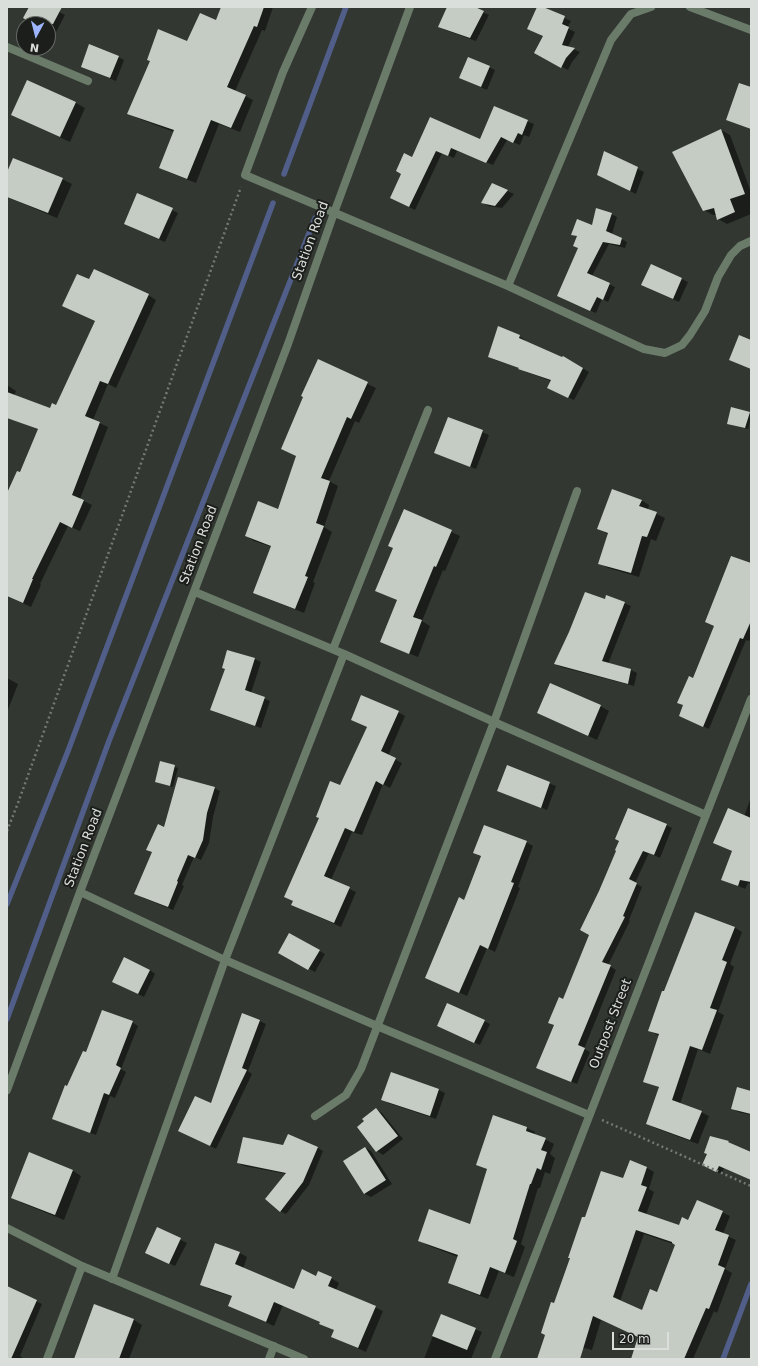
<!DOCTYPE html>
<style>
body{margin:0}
#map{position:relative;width:758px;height:1366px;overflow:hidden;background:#323831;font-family:"DejaVu Sans",sans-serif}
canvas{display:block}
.frame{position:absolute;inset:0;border:8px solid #dbdfdb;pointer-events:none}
.north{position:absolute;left:16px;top:16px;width:40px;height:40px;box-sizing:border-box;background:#1b1e1b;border:1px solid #686b68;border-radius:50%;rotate:187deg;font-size:11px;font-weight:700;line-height:16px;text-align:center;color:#dbdfdb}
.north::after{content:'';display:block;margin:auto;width:14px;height:18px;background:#9cb4fd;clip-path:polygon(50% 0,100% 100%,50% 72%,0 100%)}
.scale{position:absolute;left:612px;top:1332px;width:57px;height:18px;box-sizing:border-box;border:2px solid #dbdfdb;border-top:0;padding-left:5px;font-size:12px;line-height:14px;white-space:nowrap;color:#dbdfdb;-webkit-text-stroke:3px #1b1e1b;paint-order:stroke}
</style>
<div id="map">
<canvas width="758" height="1366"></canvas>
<div class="frame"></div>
<div class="north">N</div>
<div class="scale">20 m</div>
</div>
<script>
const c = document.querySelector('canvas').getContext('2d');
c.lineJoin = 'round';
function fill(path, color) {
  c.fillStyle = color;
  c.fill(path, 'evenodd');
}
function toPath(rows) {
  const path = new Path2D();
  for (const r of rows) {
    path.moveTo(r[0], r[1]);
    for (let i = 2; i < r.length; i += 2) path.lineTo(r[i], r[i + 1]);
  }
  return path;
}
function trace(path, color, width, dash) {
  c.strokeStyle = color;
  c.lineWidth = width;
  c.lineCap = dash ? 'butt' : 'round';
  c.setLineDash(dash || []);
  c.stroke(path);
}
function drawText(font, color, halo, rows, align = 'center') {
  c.font = font + ' "DejaVu Sans",sans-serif';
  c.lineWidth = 4;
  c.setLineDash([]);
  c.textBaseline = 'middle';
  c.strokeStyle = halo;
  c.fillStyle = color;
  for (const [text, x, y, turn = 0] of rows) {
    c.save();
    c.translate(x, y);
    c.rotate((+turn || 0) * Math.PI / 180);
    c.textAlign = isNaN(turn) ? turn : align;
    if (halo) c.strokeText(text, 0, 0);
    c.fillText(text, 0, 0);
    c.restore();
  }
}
fill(toPath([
 [30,7,50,7,65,15,55,34,48,31,48,24,36,24],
 [222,7,273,7,265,31,262,30,235,91,253,100,240,132,219,124,196,183,168,172,160,167,174,132,137,118,129,114,188,42,217,21],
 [448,7,472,7,489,15,476,41,445,30,439,26],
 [538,7,571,21,567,28,575,32,568,47,580,52,572,62,568,70,541,56,544,36],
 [118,57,124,60,116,81,82,67],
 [489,67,495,70,487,90,460,78],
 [76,103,85,108,70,142,12,115],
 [495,108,534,124,529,137,524,135,520,145,507,140,493,165,457,151,454,158,442,153,415,210,397,201,413,158,430,118,481,140],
 [721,130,730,135,751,192,751,214,727,224,718,219,716,215,713,215,704,210],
 [604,153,644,172,636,194,598,175],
 [7,175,62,179,72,184,57,218,7,197],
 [492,184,514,194,502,208,488,206,482,202],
 [138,194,178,213,165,242,131,227],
 [611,214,617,217,612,234,627,242,625,248,609,244,592,276,615,287,608,302,602,299,596,313,563,299,579,248,578,237,572,234,592,226],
 [651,265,688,282,679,302,648,288],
 [90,280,148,295,156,300,116,388,108,384,93,420,108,427,80,499,92,505,80,531,68,526,40,584,41,585,31,607,7,596,7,496,21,474,39,430,20,422,7,412,7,385,16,391,14,396,51,409,56,406,96,322,64,306],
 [519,336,525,340,525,341,563,359,564,357,589,372,574,400,554,391,551,381,526,372,520,368,495,360,489,357],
 [318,360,376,388,359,423,355,421,329,481,338,486,324,527,332,532,313,582,315,583,304,613,263,597,255,593,272,547,254,541,246,536,279,510,297,456,282,449],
 [749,413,751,414,751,418,748,429,731,425],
 [448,418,489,435,476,469,435,453],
 [641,500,649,505,648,510,665,518,656,541,651,539,639,577,608,568,600,563,608,534,598,529],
 [405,510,460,536,445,571,443,570,422,621,430,626,418,657,390,646,382,642,398,601,376,590,394,548],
 [751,564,751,638,749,641,746,640,709,729,680,716,715,627,706,622],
 [607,596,631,606,608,664,631,670,637,673,634,686,561,667,555,664,605,601],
 [228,651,255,659,261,662,251,693,270,701,261,728,217,713,211,710,226,669],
 [7,678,18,684,7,712],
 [600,706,609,711,597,740,538,713],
 [398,712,405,716,388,756,402,763,390,788,383,784,362,835,352,832,331,880,356,892,341,927,299,908,293,901,285,897,368,728,352,720],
 [161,763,178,768,173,787,156,782],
 [507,767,556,786,547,810,498,790],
 [214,788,220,791,213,817,209,843,201,860,194,857,182,885,184,886,173,910,141,897,165,828],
 [751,797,751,884,748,883,745,889,723,879,733,852,714,842,744,817],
 [666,825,672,828,660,858,649,853,635,883,642,887,629,920,630,921,608,965,616,970,584,1049,590,1052,577,1084,543,1070,555,1026,549,1022,564,1001,590,935,600,891],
 [526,842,533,846,518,887,520,888,495,952,487,948,467,996,426,978,464,901,481,857,474,853],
 [734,927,742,932,730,964,734,967,718,1012,724,1015,710,1054,698,1049,680,1104,701,1112,709,1116,698,1144,655,1128,647,1123,660,1088,644,1081,659,1036,649,1030],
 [289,934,325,954,315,972,279,952],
 [150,970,155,974,144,997,119,985],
 [260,1021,266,1024,248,1071,252,1074,216,1149,185,1134,211,1105],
 [484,1021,490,1024,480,1045,444,1029],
 [132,1022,138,1026,121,1069,126,1072,115,1098,110,1096,96,1135,53,1119,68,1087,86,1054],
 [391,1074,439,1090,445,1093,436,1119,388,1103,383,1099],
 [751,1092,751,1115,738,1112,732,1108],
 [376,1109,382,1113,403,1139,383,1155,377,1151,358,1127],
 [527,1128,535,1132,534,1135,545,1139,554,1144,550,1154,555,1158,550,1174,545,1172,540,1188,538,1188,521,1244,525,1247,514,1277,499,1271,488,1299,457,1287,449,1283,458,1257,427,1245,419,1240,471,1225,488,1170,477,1164],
 [710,1137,728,1142,751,1153,751,1180,724,1168,721,1174,708,1168],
 [284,1146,318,1148,323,1151,309,1185,286,1214,280,1211,286,1174,244,1166,238,1163],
 [365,1148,371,1151,392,1184,371,1197,365,1194,344,1161],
 [630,1162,647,1168,654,1172,649,1189,654,1192,646,1215,680,1226,689,1221,698,1201,730,1216,723,1234,736,1240,725,1269,732,1273,717,1313,714,1311,693,1359,632,1359,639,1337,601,1320,592,1350,580,1347,575,1359,538,1359,554,1304,585,1219,624,1180],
 [644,1234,676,1245,658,1293,642,1311,620,1301],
 [72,1170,81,1176,64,1220,22,1203,13,1198],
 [158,1229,187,1243,175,1266,153,1256],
 [240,1253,247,1257,243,1269,294,1290,316,1277,331,1278,339,1283,336,1290,383,1311,366,1352,332,1337,335,1331,321,1322,283,1305,274,1326,229,1306,233,1297,209,1289,202,1284],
 [7,1287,42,1304,20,1356,24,1359,7,1359],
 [95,1305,134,1320,142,1325,129,1359,75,1359],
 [441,1315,482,1332,471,1359,424,1359]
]), '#0007');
trace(toPath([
 [284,174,346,7],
 [7,904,68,751,273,203],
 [7,1019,109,741,315,218],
 [723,1359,751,1284]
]), '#505e89', 5.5);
fill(toPath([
 [29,7,62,7,53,24,34,24,23,18],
 [221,7,264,7,257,27,254,26,227,87,246,95,231,128,211,120,187,179,159,168,174,130,127,114,150,61,147,60,158,29,187,41,200,13,216,20],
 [447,7,475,7,484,11,470,38,438,27],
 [537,7,543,7,565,16,562,24,569,27,562,45,575,48,566,58,561,68,534,53,543,36,527,29],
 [89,44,119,56,110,78,81,67],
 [468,57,490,66,481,87,459,78],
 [27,80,76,102,60,137,11,115],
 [739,83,751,87,751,129,726,120],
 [494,106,528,120,522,135,518,133,513,143,501,137,486,163,451,148,448,156,436,151,409,207,390,198,401,174,396,171,404,153,412,157,430,117,480,139],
 [721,129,745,194,730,199,735,212,717,220,714,208,703,211,672,152],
 [604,151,638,167,630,191,597,175],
 [13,158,63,178,48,213,7,197,7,172],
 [492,183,508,190,495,206,481,203],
 [137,193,173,208,159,239,124,224],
 [596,208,612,213,606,231,622,238,620,245,603,242,587,273,610,283,603,300,597,297,590,311,557,296,578,248,573,246,577,236,571,235,577,219,592,225],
 [651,264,682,278,673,299,641,285],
 [94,269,149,294,108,384,100,381,85,416,100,422,72,495,84,500,72,528,60,522,32,579,33,579,23,603,7,596,7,493,17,471,20,472,38,429,7,418,7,392,50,408,52,403,56,405,95,321,62,306,77,274,89,279],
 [498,326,520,335,519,338,562,357,563,356,583,368,568,398,547,388,551,380,518,369,519,368,488,357],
 [739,335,751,340,751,369,729,360],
 [318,359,368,382,351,419,347,417,321,478,330,481,316,523,324,526,305,576,308,577,295,609,253,593,271,546,245,536,258,501,278,509,296,456,281,449,303,397,301,396],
 [731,407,750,412,745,428,727,424],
 [448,417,483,430,470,467,434,453],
 [612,489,642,500,639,506,657,512,647,537,642,536,631,573,598,564,608,533,597,529],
 [404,509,452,530,436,567,434,566,413,617,422,620,409,654,380,642,397,600,375,591,393,548,388,546],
 [731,556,751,563,751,621,743,639,740,638,703,727,679,716,683,705,677,703,689,676,693,678,714,626,705,622],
 [585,592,605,599,606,595,625,602,602,661,631,669,628,684,554,664,569,632],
 [227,650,255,658,245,690,265,697,255,726,210,710,225,669,222,668],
 [550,683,601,705,588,736,537,713],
 [361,695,399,711,381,751,396,758,383,785,376,781,354,832,345,828,324,876,350,887,334,923,291,905,293,901,284,897,319,818,316,817,330,781,340,785,367,727,351,720],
 [160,761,175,765,170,786,155,782],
 [507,765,550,782,541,808,497,791],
 [178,777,215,787,207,813,203,840,195,858,188,855,177,881,178,882,168,907,134,894,152,852,146,850,158,824,164,827],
 [628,808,667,824,654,855,643,851,629,879,637,883,623,916,625,917,602,962,611,965,578,1045,585,1048,571,1082,536,1068,554,1025,548,1023,559,997,563,999,589,935,580,930,599,891,616,851,615,850,619,841,615,839],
 [728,808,751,818,751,882,740,880,738,886,721,880,732,851,713,843],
 [484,825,527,841,511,882,514,883,488,949,480,945,459,993,425,978,459,897,464,900,481,856,473,853],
 [695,912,735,927,722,960,727,962,710,1008,717,1010,702,1050,690,1046,672,1100,702,1111,690,1140,646,1124,659,1087,643,1082,659,1034,648,1031,662,991,664,991],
 [289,933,320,950,308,970,278,953],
 [124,957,150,970,138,994,112,982],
 [447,1003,485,1020,474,1043,437,1026],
 [102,1010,133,1021,116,1065,121,1068,109,1095,104,1093,90,1133,52,1119,65,1085,67,1086,83,1051,86,1052],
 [242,1013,260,1020,242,1068,247,1070,210,1146,178,1131,195,1096,211,1103],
 [391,1072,439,1089,430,1116,381,1100],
 [737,1087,751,1091,751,1114,731,1109],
 [376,1108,398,1136,376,1152,357,1127,364,1121,362,1119],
 [493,1115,527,1127,526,1131,546,1138,541,1150,547,1152,541,1170,537,1168,531,1184,530,1184,513,1239,517,1241,505,1273,490,1267,480,1295,448,1283,458,1255,418,1241,429,1209,470,1224,487,1169,476,1165],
 [288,1134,318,1147,303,1182,280,1212,265,1199,286,1173,237,1163,243,1137,283,1145],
 [710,1136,729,1141,728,1142,751,1152,751,1180,719,1166,716,1172,702,1165,707,1154,704,1153],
 [365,1147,386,1180,364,1194,343,1161],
 [29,1152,73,1170,55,1215,11,1198],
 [630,1160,647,1167,641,1185,647,1187,638,1211,679,1225,682,1217,688,1220,697,1200,723,1211,715,1230,729,1235,718,1265,725,1268,709,1309,706,1308,684,1359,631,1359,638,1337,593,1316,580,1359,537,1359,545,1335,541,1333,551,1302,554,1303,570,1258,568,1258,582,1217,585,1217,601,1171,623,1178],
 [636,1230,672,1242,672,1243,675,1245,657,1292,650,1289,642,1310,613,1297],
 [157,1227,181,1238,169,1264,145,1253],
 [215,1243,240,1252,235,1264,294,1289,302,1269,316,1276,318,1271,332,1277,328,1286,376,1306,358,1348,331,1337,334,1330,319,1324,320,1322,274,1302,266,1322,228,1306,232,1296,200,1285],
 [7,1286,37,1300,11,1359,7,1359],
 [94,1304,134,1319,119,1359,74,1359],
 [441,1314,476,1328,467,1350,432,1336]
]), '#c4ccc3');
trace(toPath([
 [7,831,18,803,241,187],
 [602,1120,751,1186]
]), '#747973', 2.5, [2, 3]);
trace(toPath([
 [312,7,283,72,245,175,508,286,644,349,665,353,682,345,690,335,705,311,718,277,731,255,740,246,751,241],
 [690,7,751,30],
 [7,47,88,81],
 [508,286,611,40,631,14,651,7],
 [195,592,344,654,494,722,706,815],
 [333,649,428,410],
 [80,892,225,960,377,1026,589,1115],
 [7,1090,80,892,288,344,334,213,410,7],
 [315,1116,346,1095,361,1069,494,722,577,491],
 [7,1228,82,1266,304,1359],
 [112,1279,225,960,344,654],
 [47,1359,82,1266],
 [269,1359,274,1346],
 [495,1359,751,699]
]), '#6b7b6a', 8);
drawText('13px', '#dbdfdb', '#1b1e1b', [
 ["Station Road",311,241,-70],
 ["Station Road",199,545,-69],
 ["Station Road",84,848,-69],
 ["Outpost Street",611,1024,-69]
]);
</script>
